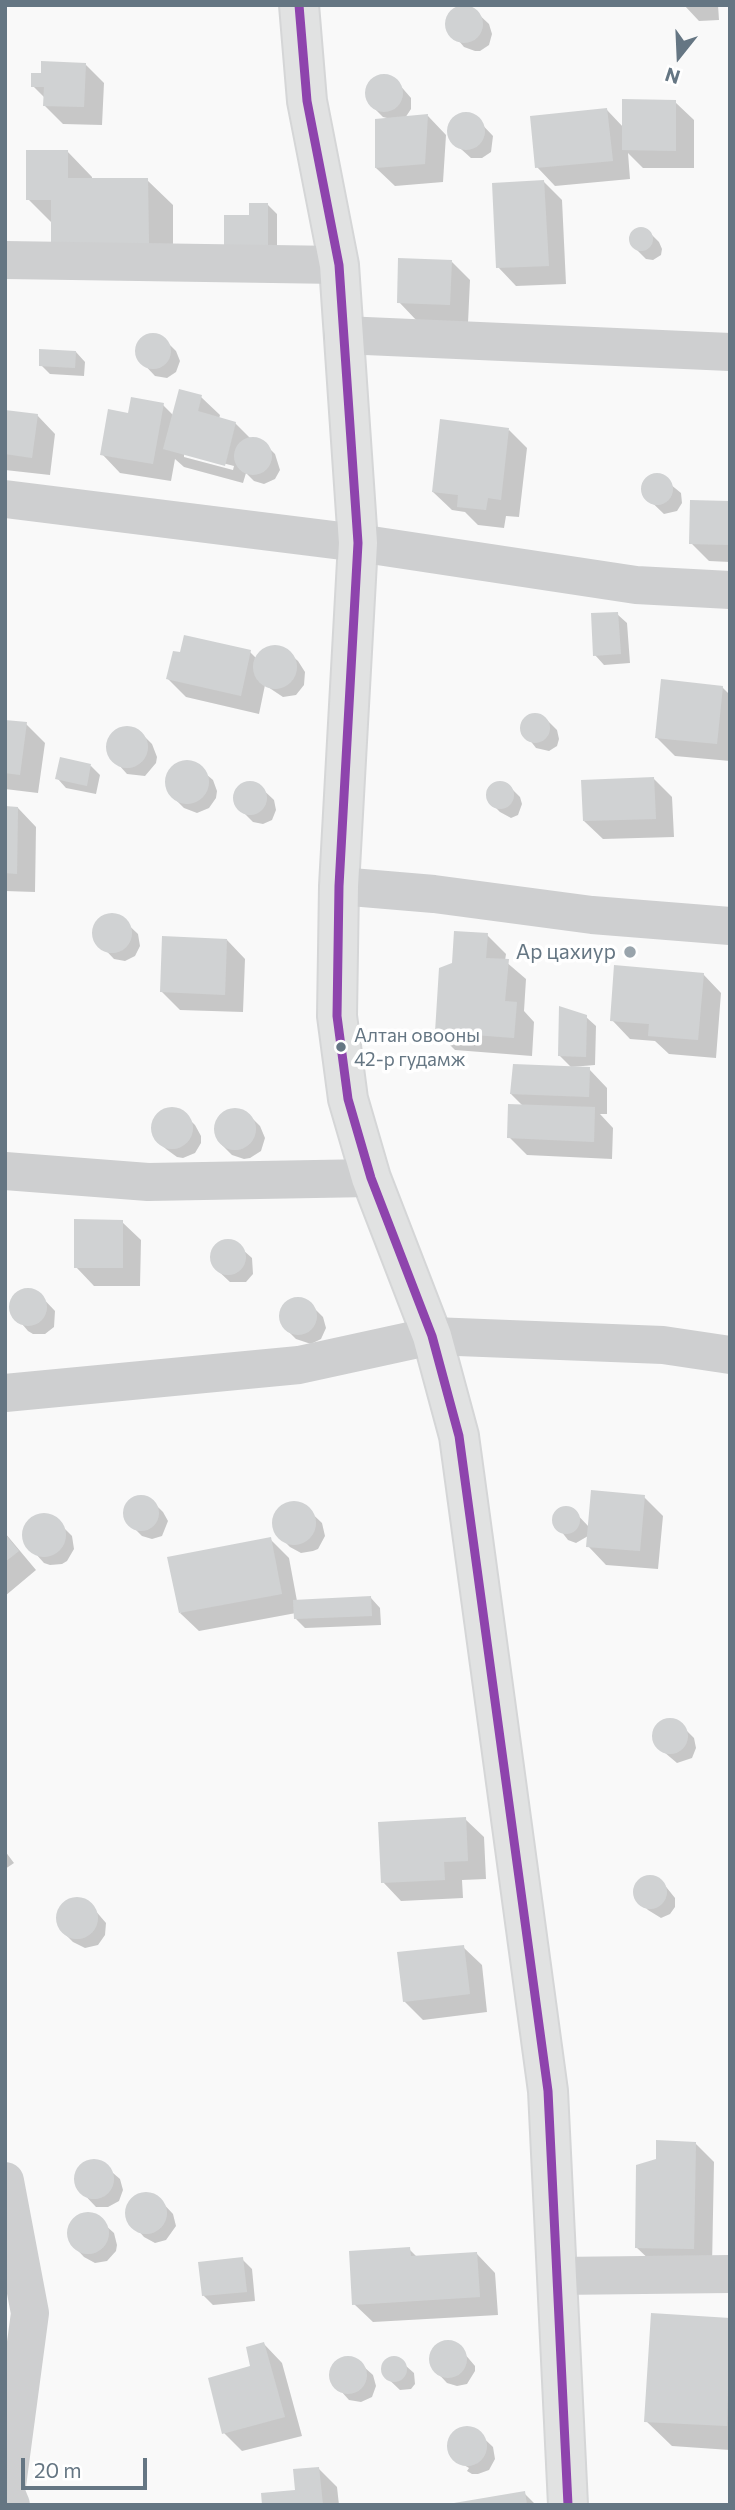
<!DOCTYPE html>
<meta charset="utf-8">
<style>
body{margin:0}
#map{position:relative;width:735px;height:2510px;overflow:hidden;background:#f9f9f9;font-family:Commissioner,sans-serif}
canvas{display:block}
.frame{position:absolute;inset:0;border:7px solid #657683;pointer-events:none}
.north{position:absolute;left:644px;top:21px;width:70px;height:70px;-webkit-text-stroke:5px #fff;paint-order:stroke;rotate:198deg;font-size:19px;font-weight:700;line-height:28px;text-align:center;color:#657683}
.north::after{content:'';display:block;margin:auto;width:24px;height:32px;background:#657683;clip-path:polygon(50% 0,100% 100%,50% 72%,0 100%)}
.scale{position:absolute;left:21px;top:2458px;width:126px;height:32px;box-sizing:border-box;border:4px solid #657683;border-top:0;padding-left:9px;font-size:21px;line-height:24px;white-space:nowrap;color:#657683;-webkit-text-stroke:5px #fff;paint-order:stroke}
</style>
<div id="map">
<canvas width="735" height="2510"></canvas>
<div class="frame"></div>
<div class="north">N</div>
<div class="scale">20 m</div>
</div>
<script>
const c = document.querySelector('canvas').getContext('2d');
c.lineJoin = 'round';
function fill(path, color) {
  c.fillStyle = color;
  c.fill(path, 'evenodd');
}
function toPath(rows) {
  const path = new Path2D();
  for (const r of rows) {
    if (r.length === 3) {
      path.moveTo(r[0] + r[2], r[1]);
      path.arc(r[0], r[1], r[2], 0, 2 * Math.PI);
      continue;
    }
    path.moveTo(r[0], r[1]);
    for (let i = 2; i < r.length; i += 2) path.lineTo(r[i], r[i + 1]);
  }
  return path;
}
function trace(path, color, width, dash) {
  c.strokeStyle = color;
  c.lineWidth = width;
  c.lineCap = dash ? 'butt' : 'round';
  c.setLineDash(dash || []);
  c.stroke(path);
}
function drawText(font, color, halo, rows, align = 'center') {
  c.font = font + ' Commissioner,sans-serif';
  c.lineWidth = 7;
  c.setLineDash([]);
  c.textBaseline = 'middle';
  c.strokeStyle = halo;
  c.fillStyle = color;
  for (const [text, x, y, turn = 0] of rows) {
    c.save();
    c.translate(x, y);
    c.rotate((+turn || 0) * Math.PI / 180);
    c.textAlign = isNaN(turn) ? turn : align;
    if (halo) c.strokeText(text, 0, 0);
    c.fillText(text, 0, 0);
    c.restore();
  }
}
fill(toPath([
 [684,5,718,5,719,20,699,21],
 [463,7,474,10,489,24,492,34,489,45,480,51,475,51,464,47,447,27,449,16,457,8],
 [85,64,104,83,102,125,63,124,45,106,45,98,33,86],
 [388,77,398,83,411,98,411,109,405,118,428,116,446,135,443,182,395,186,376,168,391,119,383,117,373,107,367,97,369,86,377,78],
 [675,102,694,120,694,168,643,168,628,153,630,179,555,186,537,167,607,110,624,128],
 [470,114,475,117,493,136,491,152,482,158,471,158,451,140,449,129,450,123,459,115],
 [67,151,92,177,92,180,147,180,173,205,173,271,53,224,28,199],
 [544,182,562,200,566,284,516,286,498,267],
 [268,205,277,214,277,260,251,217],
 [639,229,649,232,659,242,662,249,661,255,653,260,646,259,636,249,631,239,633,233],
 [452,262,470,280,468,323,417,321,399,302],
 [151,335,166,341,176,351,180,361,176,372,167,378,155,376,138,358,136,353,141,339],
 [76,352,85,362,84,376,50,374,41,365],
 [201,397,220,415,219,419,235,423,252,440,265,444,275,454,280,470,275,479,264,484,254,481,246,473,243,483,184,467,175,459,171,481,120,473,102,454,130,415,163,405,174,416],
 [184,453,234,466,233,470,184,457],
 [5,411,37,415,55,434,50,475,5,470],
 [509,430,527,448,519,517,506,516,504,528,478,525,465,512,452,510,433,492],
 [659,475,681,493,682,503,677,511,664,514,643,494,644,484,650,477],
 [730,503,730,562,709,561,691,543],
 [617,614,627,623,630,663,604,665,595,655],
 [269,647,282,647,298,661,305,672,304,685,296,695,283,697,265,685,259,714,186,697,168,679,250,652,257,659,258,655],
 [722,687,730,695,730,761,675,756,656,737],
 [535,714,547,720,557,730,559,739,557,746,549,751,536,748,522,730,527,717],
 [5,721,26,724,45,743,38,793,5,789],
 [130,728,142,734,152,744,157,757,156,763,145,776,127,774,109,754,109,740,117,730],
 [192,762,213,780,217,791,216,798,209,808,197,813,184,808,174,798,170,793,167,779,172,767,178,764],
 [91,766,100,775,96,794,66,788,57,778],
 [654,779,672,797,674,837,603,839,584,821],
 [498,782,510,787,520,797,522,804,518,815,511,818,500,812,490,802,487,794,490,786],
 [246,783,256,783,274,800,276,810,272,820,263,824,253,822,235,804,237,789],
 [5,808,18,808,36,827,35,892,5,891],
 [107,916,119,916,138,934,140,946,135,956,125,961,114,959,95,939,95,928,102,919],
 [487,935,506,954,505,961,526,979,524,1011,534,1022,532,1056,455,1050,437,1032],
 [227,940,245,959,243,1012,180,1010,162,992],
 [703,974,721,993,716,1058,669,1054,655,1041,630,1039,612,1020],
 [586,1017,596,1026,595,1065,571,1067,559,1055],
 [589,1069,607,1088,607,1114,600,1114,613,1128,612,1159,527,1155,509,1137,524,1107,511,1094],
 [174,1109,185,1115,195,1125,201,1136,201,1143,195,1153,183,1158,177,1157,166,1149,156,1139,152,1128,153,1122,161,1112],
 [232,1110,238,1110,250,1116,260,1126,265,1138,261,1151,250,1158,244,1159,232,1155,222,1145,216,1133,217,1120,220,1115],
 [122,1222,141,1240,140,1286,94,1286,76,1267],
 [223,1241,233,1241,252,1258,253,1274,246,1282,230,1282,215,1268,211,1258,214,1247],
 [27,1290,38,1293,55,1311,54,1327,45,1334,33,1334,28,1331,11,1311,13,1299,22,1291],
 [297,1298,308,1302,323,1317,326,1328,321,1339,311,1344,296,1339,286,1329,281,1319,283,1307,286,1303],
 [144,1497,153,1502,163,1512,168,1521,162,1536,152,1539,142,1536,132,1526,125,1511,133,1498],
 [644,1497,663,1516,658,1569,606,1565,588,1546,588,1536,576,1543,568,1540,554,1522,557,1511,564,1508,572,1509,589,1527],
 [301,1503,322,1523,325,1536,318,1549,313,1551,301,1553,290,1547,280,1537,274,1526,274,1519,281,1507,287,1504],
 [45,1514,52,1516,72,1536,74,1549,67,1561,62,1564,50,1565,44,1563,26,1543,25,1530,32,1518],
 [5,1533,36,1570,5,1596],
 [270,1539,289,1558,297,1601,371,1598,380,1608,381,1625,305,1628,296,1619,296,1613,199,1631,180,1613],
 [670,1720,680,1724,694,1738,696,1748,692,1758,677,1763,658,1747,654,1732,660,1724],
 [465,1819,484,1837,486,1879,462,1880,463,1898,401,1901,383,1882],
 [5,1851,14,1863,5,1869],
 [654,1877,663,1883,675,1898,675,1907,670,1914,661,1918,648,1910,638,1900,635,1890,643,1878],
 [69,1900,82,1900,88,1902,106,1923,105,1935,98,1945,85,1948,73,1942,63,1932,57,1921,58,1914,60,1908],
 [463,1947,482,1965,487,2012,423,2020,404,2001],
 [695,2143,714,2162,712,2266,655,2265,636,2247],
 [87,2161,99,2161,120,2179,123,2190,119,2201,108,2207,96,2207,77,2187,75,2175,82,2164],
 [147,2194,159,2199,173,2214,176,2226,166,2240,155,2243,144,2237,130,2221,128,2209,135,2198],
 [81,2215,94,2215,114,2233,117,2245,116,2251,107,2261,95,2263,84,2257,70,2242,69,2229,75,2218],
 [409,2249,417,2257,477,2254,495,2273,498,2315,373,2322,354,2304],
 [242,2259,252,2269,255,2301,213,2305,203,2295],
 [730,2320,730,2450,672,2446,646,2421],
 [447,2342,458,2346,475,2366,475,2371,467,2384,457,2386,447,2383,433,2368,431,2356,437,2346],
 [264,2344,282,2363,302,2436,242,2451,224,2433],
 [343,2358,354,2358,373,2375,376,2386,372,2397,361,2402,349,2400,340,2390,331,2375,334,2365],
 [397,2358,414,2373,415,2384,411,2389,400,2390,384,2375,384,2364,390,2359],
 [468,2427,473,2428,493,2447,495,2459,489,2470,478,2474,472,2474,467,2471,469,2468,457,2461,457,2463,452,2457,448,2445,449,2440,456,2430],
 [319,2469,337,2487,339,2505,263,2505,296,2492],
 [524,2493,536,2505,456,2505]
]), '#0003');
fill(toPath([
 [464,24,19],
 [41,61,86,63,84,107,43,106,44,87,31,87,31,73,41,73],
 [384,93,19],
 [622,99,676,100,676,151,622,150],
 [607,108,613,161,535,168,530,116],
 [466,131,19],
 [428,114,425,164,375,168,375,119],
 [26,150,68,150,68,178,148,178,149,246,51,247,51,200,26,200],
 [544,180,549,266,496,268,492,183],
 [249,203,268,203,268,251,224,251,224,215,249,215],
 [641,239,12],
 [398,258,452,260,450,305,397,303],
 [153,351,18],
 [39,349,76,351,75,368,39,366],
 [179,389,202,395,198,411,236,422,225,466,163,449],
 [131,397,164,403,153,464,100,455,108,409,128,413],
 [5,410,38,414,32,458,5,454],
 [440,419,509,428,501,500,488,498,486,510,457,507,458,495,432,492],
 [253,456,19],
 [657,489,16],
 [690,500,730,501,730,545,689,544],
 [618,612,621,654,593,656,591,613],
 [184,635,251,650,241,696,166,679,173,651,180,652],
 [275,667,22],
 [661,679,723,686,717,744,655,738],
 [535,728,15],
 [5,720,27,722,20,775,5,773],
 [127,747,21],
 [60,757,91,764,87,786,55,779],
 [187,782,22],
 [654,777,656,819,583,821,581,780],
 [250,798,17],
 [500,795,14],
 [5,806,18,807,17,874,5,873],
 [112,933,20],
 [454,931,488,933,486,958,509,959,505,1001,517,1002,514,1038,435,1032,439,968,452,963],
 [162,936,227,939,225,995,160,992],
 [614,965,704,973,698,1040,648,1036,649,1024,610,1021],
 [559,1006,587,1015,586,1057,558,1056],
 [513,1064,590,1067,589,1097,510,1094],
 [508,1104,595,1107,594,1142,507,1138],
 [172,1128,21],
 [235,1129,21],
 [74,1219,123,1220,123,1268,74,1268],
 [228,1257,18],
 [28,1307,19],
 [298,1316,19],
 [591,1490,645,1495,640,1551,586,1547],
 [141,1513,18],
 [294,1523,22],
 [566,1520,14],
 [44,1535,22],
 [5,1534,19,1551,5,1562],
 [271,1537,282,1594,179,1613,167,1557],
 [371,1596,372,1616,294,1619,293,1600],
 [670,1736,18],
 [466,1817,468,1861,444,1862,445,1880,381,1883,378,1822],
 [650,1892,17],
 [77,1918,21],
 [464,1945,470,1994,403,2002,397,1952],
 [656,2140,696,2142,694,2249,635,2248,636,2165,656,2159],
 [94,2179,20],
 [146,2213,21],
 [88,2233,21],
 [410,2247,411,2256,477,2252,480,2297,352,2305,349,2251],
 [243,2257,247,2292,202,2296,198,2262],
 [651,2313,730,2318,727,2426,644,2422],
 [448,2359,19],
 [264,2342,285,2417,222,2434,208,2378,250,2366,246,2347],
 [348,2375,19],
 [394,2369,13],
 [467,2446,20],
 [319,2467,323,2505,262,2505,261,2493,295,2490,293,2469],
 [525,2491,527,2505,454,2505,454,2503]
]), '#d0d2d3');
const secondary = toPath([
 [299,5,307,101,339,265,358,543,339,886,337,1016,348,1099,371,1178,432,1336,459,1436,548,2091,568,2505]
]);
trace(secondary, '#d5d6d7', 42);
trace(toPath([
 [5,260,339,265],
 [343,335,730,352],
 [5,499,358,543,636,585,730,590],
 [339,886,434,894,592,915,730,926],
 [5,1171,148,1182,371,1178],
 [5,1393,299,1365,432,1336,663,1345,730,1355],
 [5,2181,30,2313,6,2493,11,2505],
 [557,2276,730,2274]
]), '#cecfd0', 38);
trace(secondary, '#e1e2e2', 38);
trace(toPath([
 [299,5,307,101,339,265,358,543,339,886,337,1016,348,1099,371,1178,432,1336,459,1436,548,2091,568,2505]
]), '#8e44ad', 9);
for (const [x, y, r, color] of [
 [630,952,7,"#99a4ac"],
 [341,1047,6,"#657683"]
]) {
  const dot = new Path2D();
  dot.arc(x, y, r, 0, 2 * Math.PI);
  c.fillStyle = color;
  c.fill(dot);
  trace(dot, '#fff', 2.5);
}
drawText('19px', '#657683', '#fff', [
 ["Алтан овооны",354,1036],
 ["42-р гудамж",354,1060]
], 'left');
drawText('21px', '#657683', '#fff', [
 ["Ар цахиур",616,952]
], 'right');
</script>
